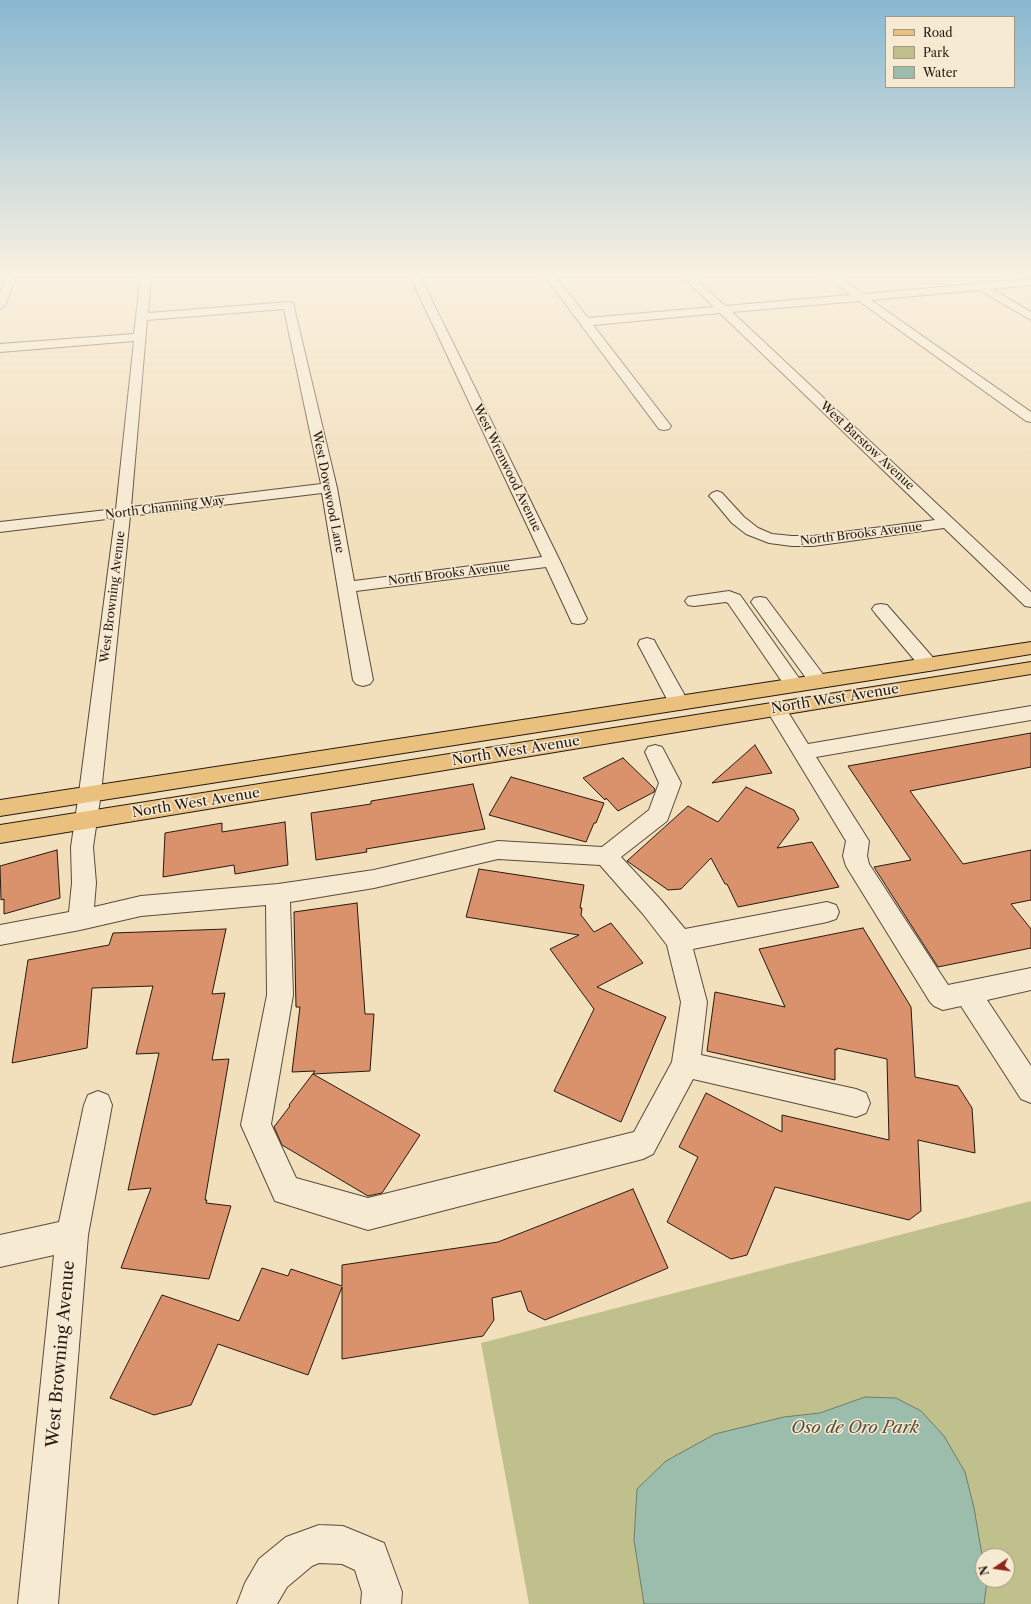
<!DOCTYPE html>
<style>
body{margin:0}
#map{position:relative;width:1031px;height:1604px;overflow:hidden;background:#f2dfbc;font-family:"Libre Caslon Text",serif}
canvas{display:block}
.legend{position:absolute;left:885px;top:16px;width:130px;height:72px;box-sizing:border-box;background:#f7ead3;border:1px solid #a49785;margin:0;padding:5px 7px;list-style:none;font-size:12px;color:#281a11}
.legend li{display:flex;align-items:center;gap:8px;height:20px}
.legend b{width:20px;border:1px solid #a49785}
.north{position:absolute;left:975px;top:1548px;width:40px;height:40px;box-sizing:border-box;background:#f7ead3;border:1px solid #a49785;border-radius:50%;rotate:257deg;font-size:11px;font-weight:700;line-height:16px;text-align:center;color:#281a11}
.north::after{content:'';display:block;margin:auto;width:14px;height:18px;background:#8f2418;clip-path:polygon(50% 0,100% 100%,50% 72%,0 100%)}
</style>
<div id="map">
<canvas width="1031" height="1604"></canvas>
<ul class="legend">
<li><b style="height:5px;background:#e9c07e"></b>Road</li>
<li><b style="height:11px;background:#c0c08c"></b>Park</li>
<li><b style="height:11px;background:#9cbdab"></b>Water</li>
</ul>
<div class="north">N</div>
</div>
<script>
const c = document.querySelector('canvas').getContext('2d');
c.lineJoin = 'round';
function fill(path, color) {
  c.fillStyle = color;
  c.fill(path, 'evenodd');
}
function toPath(rows) {
  const path = new Path2D();
  for (const r of rows) {
    path.moveTo(r[0], r[1]);
    for (let i = 2; i < r.length; i += 2) path.lineTo(r[i], r[i + 1]);
  }
  return path;
}
function trace(path, color, width, dash) {
  c.strokeStyle = color;
  c.lineWidth = width;
  c.lineCap = dash ? 'butt' : 'round';
  c.setLineDash(dash || []);
  c.stroke(path);
}
function drawText(font, color, halo, rows, align = 'center') {
  c.font = font + ' "Libre Caslon Text",serif';
  c.lineWidth = 3;
  c.setLineDash([]);
  c.textBaseline = 'middle';
  c.strokeStyle = halo;
  c.fillStyle = color;
  for (const [text, x, y, turn = 0] of rows) {
    c.save();
    c.translate(x, y);
    c.rotate((+turn || 0) * Math.PI / 180);
    c.textAlign = isNaN(turn) ? turn : align;
    if (halo) c.strokeText(text, 0, 0);
    c.fillText(text, 0, 0);
    c.restore();
  }
}
fill(toPath([
 [1031,1201,1031,1604,529,1604,481,1343],
 [983,1556,1007,1556,1007,1580,983,1580]
]), '#c0c08c');
const water = toPath([
 [865,1397,896,1398,921,1411,944,1436,965,1472,974,1508,983,1561,983,1580,986,1580,987,1582,984,1604,644,1604,634,1540,637,1489,666,1461,715,1434,784,1417,820,1413,865,1397]
]);
fill(water, '#9cbdab');
trace(water, '#6e7c6d', 1);
const building = toPath([
 [1031,733,1031,767,910,791,963,864,1031,850,1031,900,1011,904,1031,929,1031,948,938,967,874,867,911,860,848,766,1031,733],
 [755,745,772,773,712,783,755,745],
 [623,758,655,789,654,792,618,811,606,798,605,800,583,778,623,758],
 [511,777,604,803,596,823,594,823,586,842,489,815,511,777],
 [473,784,485,829,366,849,367,852,316,860,311,813,371,804,371,801,473,784],
 [746,787,794,810,799,819,777,848,812,842,839,887,738,907,727,884,725,884,711,858,681,889,668,890,627,861,688,806,718,822,746,787],
 [285,822,288,865,235,874,234,865,163,877,165,833,222,823,222,832,285,822],
 [57,850,60,898,4,914,4,899,1,900,0,866,57,850],
 [479,869,584,885,580,908,582,908,581,915,594,932,611,923,643,963,597,987,666,1017,621,1122,554,1091,594,1009,550,949,579,935,466,917,479,869],
 [357,903,365,1014,374,1014,370,1071,313,1074,420,1135,382,1193,368,1196,282,1145,274,1127,290,1106,289,1105,315,1071,292,1072,300,1007,296,1007,294,912,357,903],
 [863,928,911,1007,915,1077,958,1086,972,1108,975,1153,918,1140,921,1211,909,1220,775,1187,747,1255,731,1259,667,1222,698,1157,679,1147,706,1093,782,1132,782,1115,889,1140,887,1059,837,1048,837,1050,835,1049,835,1080,707,1051,715,992,785,1007,759,949,863,928],
 [226,929,212,994,225,993,212,1060,229,1059,205,1200,207,1200,206,1203,231,1206,209,1279,121,1268,151,1188,128,1190,159,1053,136,1054,153,986,92,988,87,1048,12,1063,28,960,109,945,113,933,226,929],
 [633,1189,668,1268,545,1320,528,1311,521,1291,492,1298,494,1320,483,1336,342,1359,342,1287,308,1375,218,1344,191,1405,154,1415,110,1398,162,1295,239,1321,262,1268,288,1276,291,1269,342,1286,342,1265,498,1242,633,1189]
]);
fill(building, '#d9926b');
trace(building, '#281a11', 1);
const minor = toPath([
 [7,274,17,274,5,306,0,309,0,292,7,274],
 [141,274,151,274,148,313,289,302,293,303,337,488,354,581,542,557,409,274,419,274,560,561,587,619,584,623,578,624,572,623,546,567,356,591,373,680,370,684,363,686,356,684,353,680,322,493,130,516,101,793,93,847,96,883,94,907,141,896,278,884,374,870,498,841,602,847,649,810,659,783,645,752,648,747,655,745,662,747,681,783,667,821,621,857,661,900,685,929,827,902,836,905,839,912,836,919,827,922,693,949,707,1002,701,1055,856,1089,866,1093,870,1103,866,1113,856,1117,693,1079,653,1154,643,1159,368,1230,275,1201,241,1125,267,995,266,905,141,916,80,930,0,945,0,925,69,912,72,883,71,847,79,793,115,518,0,532,0,522,116,509,134,341,0,352,0,344,134,334,141,274],
 [284,309,321,484,131,507,147,320,284,309],
 [498,859,600,865,643,914,667,945,681,1002,672,1062,634,1132,368,1198,296,1178,271,1124,293,995,290,902,374,888,498,859],
 [543,274,554,274,588,318,714,307,680,274,691,274,725,306,850,295,823,274,835,274,863,294,975,284,979,282,983,283,1031,279,1031,285,992,289,1031,312,1031,320,979,290,871,300,1031,412,1031,422,1026,421,859,301,732,312,1031,592,1031,607,1025,606,944,528,813,546,792,546,769,543,746,534,732,523,712,499,709,496,712,493,717,491,722,493,744,517,758,528,772,534,792,536,813,536,935,520,720,313,593,325,671,426,669,429,664,430,659,429,543,274],
 [729,591,740,595,801,681,804,685,801,689,794,691,787,689,728,603,726,602,694,606,688,605,685,601,688,597,694,596,729,591],
 [760,597,766,598,825,677,828,681,825,685,818,687,811,685,751,602,754,598,760,597],
 [881,604,887,605,936,661,938,665,936,669,929,671,922,669,875,613,872,609,875,605,881,604],
 [647,638,654,640,656,644,689,703,686,708,679,710,672,708,669,703,638,644,640,640,647,638],
 [776,702,783,704,808,744,1031,706,1031,720,816,757,869,841,867,856,869,864,948,985,1031,968,1031,990,987,1000,1031,1066,1031,1103,1021,1099,961,1006,943,1010,934,1006,930,1002,846,866,843,856,846,841,766,709,769,704,776,702],
 [98,1091,108,1095,112,1105,88,1235,58,1604,18,1604,54,1255,0,1267,0,1235,59,1222,84,1105,88,1095,98,1091],
 [319,1525,343,1526,384,1543,402,1592,401,1604,361,1604,362,1592,355,1570,342,1564,319,1563,312,1566,287,1587,277,1604,237,1604,245,1583,259,1559,286,1537,319,1525]
]);
const major = toPath([
 [1031,642,1031,654,929,671,0,816,0,800,1031,642],
 [1031,662,1031,674,0,843,0,825,1031,662]
]);
trace(minor, '#5a4b3c', 2);
trace(major, '#281a11', 2);
fill(minor, '#f7ead3');
fill(major, '#e9c07e');
const sky = c.createLinearGradient(0, 0, 0, 499);
sky.addColorStop(0, '#89b8d0');
sky.addColorStop(0.55, '#f9f1e1');
sky.addColorStop(1, '#f9f1e100');
c.fillStyle = sky;
c.fillRect(0, 0, 1031, 499);
drawText('12px', '#281a11', '#f7ead3', [
 ["West Barstow Avenue",867,446,43],
 ["West Wrenwood Avenue",507,468,64],
 ["West Dovewood Lane",328,492,79],
 ["North Channing Way",165,508,-7],
 ["North Brooks Avenue",861,534,-7],
 ["North Brooks Avenue",449,574,-7],
 ["West Browning Avenue",113,597,-83]
]);
drawText('14px', '#281a11', '#f7ead3', [
 ["North West Avenue",835,699,-9],
 ["North West Avenue",516,751,-9],
 ["North West Avenue",196,803,-9]
]);
drawText('17px', '#281a11', '#f7ead3', [
 ["West Browning Avenue",61,1354,-85]
]);
drawText('italic 17px', '#564c36', '#f7ead3', [
 ["Oso de Oro Park",855,1428]
]);
</script>
